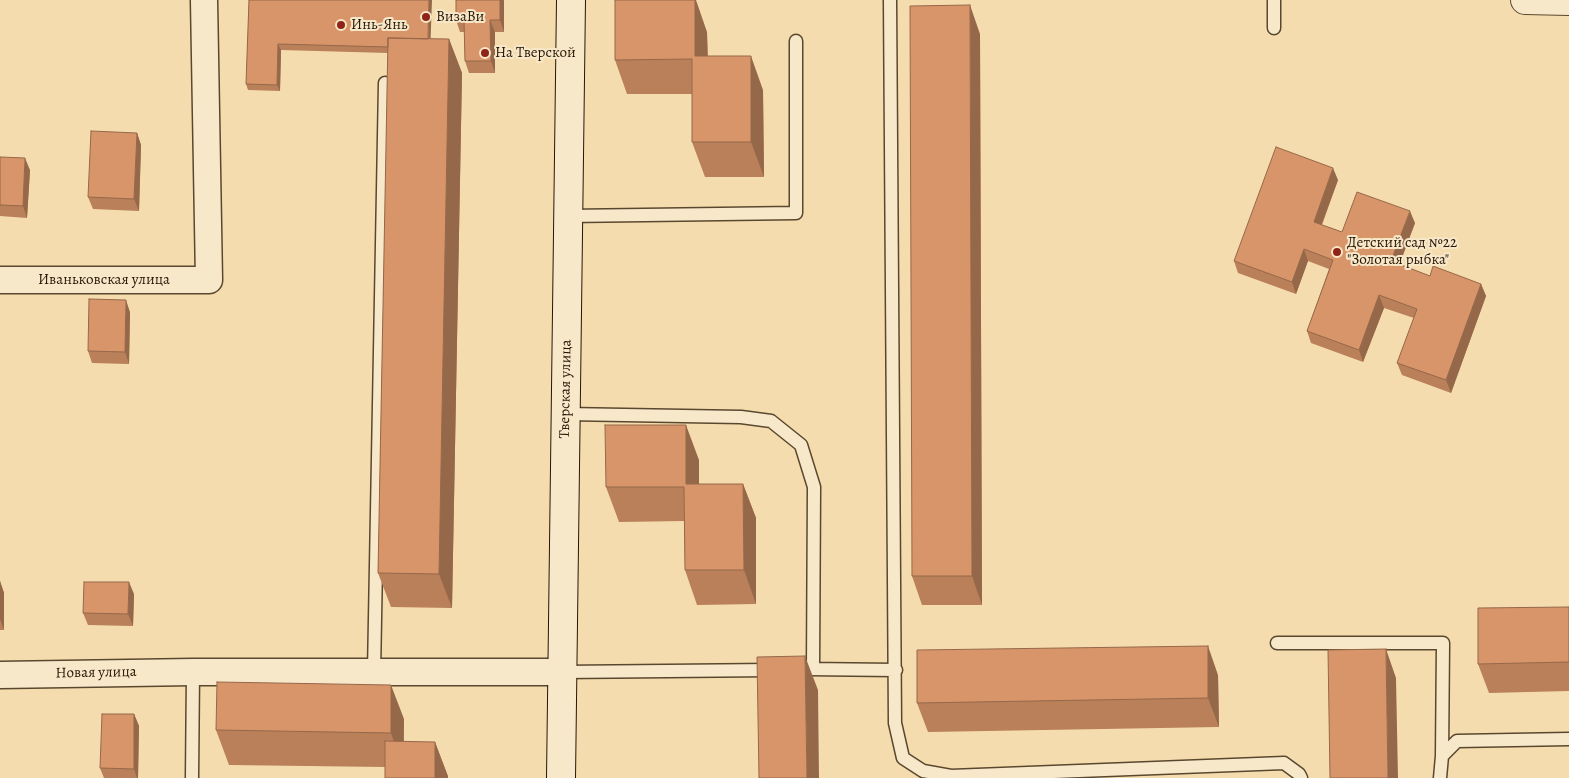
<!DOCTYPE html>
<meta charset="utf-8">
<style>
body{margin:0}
canvas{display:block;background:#f5dcae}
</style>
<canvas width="1569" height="778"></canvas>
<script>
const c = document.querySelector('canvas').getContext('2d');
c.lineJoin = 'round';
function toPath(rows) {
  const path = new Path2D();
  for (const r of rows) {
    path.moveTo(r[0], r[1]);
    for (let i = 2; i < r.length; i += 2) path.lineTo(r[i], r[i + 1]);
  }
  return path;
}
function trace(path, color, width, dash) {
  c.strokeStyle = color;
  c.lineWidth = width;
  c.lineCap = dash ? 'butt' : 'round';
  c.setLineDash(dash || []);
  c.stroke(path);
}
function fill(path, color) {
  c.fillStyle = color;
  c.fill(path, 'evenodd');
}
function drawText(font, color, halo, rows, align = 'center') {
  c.font = font + ' Alegreya,serif';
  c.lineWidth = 4;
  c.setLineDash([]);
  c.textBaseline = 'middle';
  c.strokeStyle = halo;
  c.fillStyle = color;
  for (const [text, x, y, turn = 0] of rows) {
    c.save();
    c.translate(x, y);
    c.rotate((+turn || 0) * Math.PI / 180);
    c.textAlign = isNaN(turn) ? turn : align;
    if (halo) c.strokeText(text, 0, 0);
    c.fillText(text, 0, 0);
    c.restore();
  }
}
const service = toPath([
 [890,0,895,723,903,758,923,771,951,776,1284,763,1299,774,1301,778],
 [1274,28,1274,0],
 [568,216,796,213,796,41],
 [566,414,741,417,771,421,801,445,814,487,813,669],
 [1277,643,1443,643,1442,756],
 [807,669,896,670],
 [374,672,385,83],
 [562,672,772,670],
 [192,778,193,672],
 [1440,778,1442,756,1457,741,1569,739]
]);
const minor = toPath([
 [0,280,209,280,204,0],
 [0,675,193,672,562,672]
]);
const tertiary = toPath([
 [1525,0,1569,1]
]);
const secondary = toPath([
 [561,778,571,0]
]);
trace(service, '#5a482e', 15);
trace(minor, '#5a482e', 29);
trace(tertiary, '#5a482e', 30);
trace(secondary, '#271604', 30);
trace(service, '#f8e8ca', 12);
trace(minor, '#f8e8ca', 26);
trace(tertiary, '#f8e8ca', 28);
trace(secondary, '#f8e8ca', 28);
fill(toPath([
 [249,0,430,39,449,39,462,73,452,608,391,607,378,573,388,53,281,50,280,91,248,90,246,84],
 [456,0,504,0,504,32,495,32,495,73,469,73,465,61,464,32,460,32,456,20],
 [707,32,708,56,763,90,764,177,705,177,692,142,692,94,627,94,615,60],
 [980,34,982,605,922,605,912,576],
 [137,133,141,145,139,211,93,209,88,197],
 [0,157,30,170,27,218,0,216],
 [1338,180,1322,225,1342,232,1415,223,1399,264,1430,276,1481,284,1486,296,1451,393,1402,375,1397,363,1414,318,1384,308,1363,362,1311,343,1307,331,1329,269,1308,261,1296,294,1238,273,1234,261],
 [130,312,129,364,92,363,88,351],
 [699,460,699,484,743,484,756,518,756,604,697,605,685,570,684,521,619,522,606,487],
 [0,581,4,593,4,630,0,630],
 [134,594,133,626,88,625,83,613],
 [1569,607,1569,691,1489,693,1478,664],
 [1218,675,1219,727,928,732,917,703],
 [134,714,139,726,138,778,104,778,100,768],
 [404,719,404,742,435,742,448,778,385,778,385,767,229,765,216,730]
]), '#b9805a');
fill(toPath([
 [429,0,432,0,430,55,428,49],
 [500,0,504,0,504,32,500,20],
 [695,0,696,0,707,32,708,91,695,56],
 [970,5,980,34,982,605,972,576],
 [490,20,495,32,495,73,491,61],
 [449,39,462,73,452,608,439,574],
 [278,44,281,50,280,91,277,85],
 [751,56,763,90,764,177,751,142],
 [137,133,141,145,139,211,134,199],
 [25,158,30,170,27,218,23,206],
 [1333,168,1338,180,1318,234,1314,222],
 [1410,211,1415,223,1396,274,1391,261],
 [1304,249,1308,261,1296,294,1292,282],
 [1481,284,1486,296,1451,393,1446,380],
 [1379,295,1384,308,1363,362,1359,350],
 [126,300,130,312,129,364,125,352],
 [686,425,699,460,699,518,686,484],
 [743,484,756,518,756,604,744,570],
 [0,581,4,593,4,630,0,619],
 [129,582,134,594,133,626,128,614],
 [1208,646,1218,675,1219,727,1208,698],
 [1386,649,1396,678,1398,778,1388,778],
 [805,656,818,690,819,778,807,778],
 [391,685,404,719,403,768,391,733],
 [134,714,139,726,138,778,137,778,134,769],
 [435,742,448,776,448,778,435,778]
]), '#96684a');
const building = toPath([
 [249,0,429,0,428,39,388,38,388,47,278,44,277,85,246,84,249,0],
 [456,0,500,0,500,20,490,20,491,61,465,61,464,20,456,20,456,0],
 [615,0,695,0,695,56,751,56,751,142,692,142,692,59,615,60,615,0],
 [970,5,972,576,912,576,910,6,970,5],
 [388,38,449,39,439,574,378,573,388,38],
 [91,131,137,133,134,199,88,197,91,131],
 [1276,147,1333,168,1314,222,1342,232,1357,192,1410,211,1391,261,1430,276,1433,266,1481,284,1446,380,1397,363,1417,309,1379,295,1359,350,1307,331,1333,260,1304,249,1292,282,1234,261,1276,147],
 [0,157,25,158,23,206,0,205,0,157],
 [89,299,126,300,125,352,88,351,89,299],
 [605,425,686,425,686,484,743,484,744,570,685,570,684,487,606,487,605,425],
 [84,582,129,582,128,614,83,613,84,582],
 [1569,607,1569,662,1478,664,1478,608,1569,607],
 [1208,646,1208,698,917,703,917,650,1208,646],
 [1386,649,1388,778,1330,778,1328,650,1386,649],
 [805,656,807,778,759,778,757,657,805,656],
 [217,682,391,685,391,733,216,730,217,682],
 [102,714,134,714,134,769,100,768,102,714],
 [385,741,435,742,435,778,385,778,385,741]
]);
fill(building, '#d79569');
trace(building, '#96684a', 1);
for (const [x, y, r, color] of [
 [426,17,5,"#8f2418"],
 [341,25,5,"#8f2418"],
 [485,53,5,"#8f2418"],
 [1337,252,5,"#8f2418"]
]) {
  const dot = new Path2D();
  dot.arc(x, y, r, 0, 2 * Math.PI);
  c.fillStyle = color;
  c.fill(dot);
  trace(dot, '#f8e8ca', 2);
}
drawText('15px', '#271604', '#f8e8ca', [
 ["ВизаВи",436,17],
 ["Инь-Янь",351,25],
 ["На Тверской",495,53],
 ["Детский сад №22",1347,243],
 ["\"Золотая рыбка\"",1347,260]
], 'left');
drawText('15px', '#271604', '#f8e8ca', [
 ["Иваньковская улица",104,280],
 ["Тверская улица",566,389,-89],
 ["Новая улица",96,673,-1]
]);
</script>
